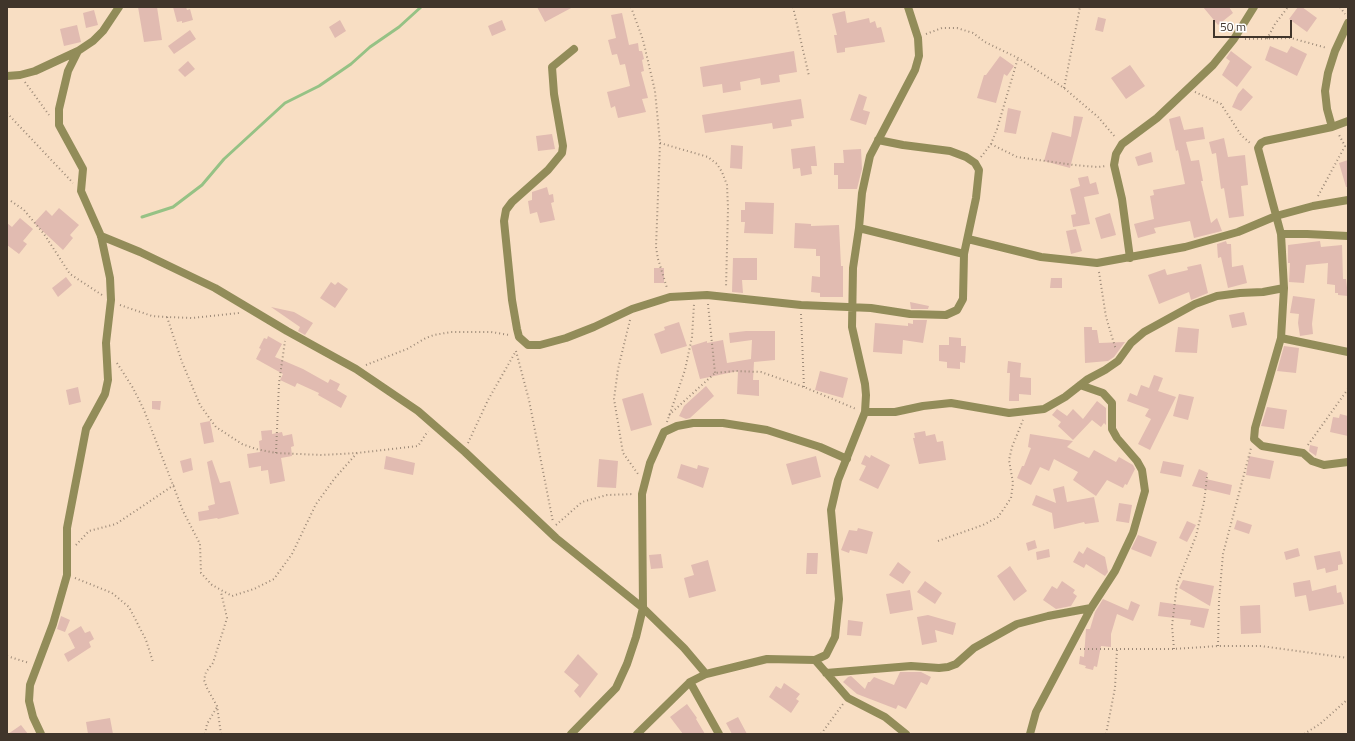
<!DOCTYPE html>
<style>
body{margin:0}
#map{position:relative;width:1355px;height:741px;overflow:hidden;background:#f8dec3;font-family:"Titillium Web",sans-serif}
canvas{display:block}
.frame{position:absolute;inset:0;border:8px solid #40352b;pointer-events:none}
.scale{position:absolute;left:1213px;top:20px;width:79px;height:18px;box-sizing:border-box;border:2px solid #40352b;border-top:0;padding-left:5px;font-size:12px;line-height:14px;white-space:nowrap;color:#40352b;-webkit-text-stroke:3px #fff;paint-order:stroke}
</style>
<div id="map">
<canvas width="1355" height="741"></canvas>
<div class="frame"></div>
<div class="scale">50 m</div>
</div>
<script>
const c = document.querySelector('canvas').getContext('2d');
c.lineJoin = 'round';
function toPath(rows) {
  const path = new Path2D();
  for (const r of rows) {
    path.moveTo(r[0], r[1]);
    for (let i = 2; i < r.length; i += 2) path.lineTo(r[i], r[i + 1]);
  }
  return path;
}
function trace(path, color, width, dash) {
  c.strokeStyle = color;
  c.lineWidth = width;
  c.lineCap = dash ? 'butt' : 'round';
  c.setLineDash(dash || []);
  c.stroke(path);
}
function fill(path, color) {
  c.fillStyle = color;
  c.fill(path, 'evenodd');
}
trace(toPath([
 [142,217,173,207,202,185,224,159,285,103,319,86,351,64,370,47,399,27,421,7]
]), '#96c285', 3);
fill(toPath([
 [138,7,157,7,162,40,144,42],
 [173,7,186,7,187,10,190,9,193,20,182,23,182,21,177,22],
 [537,7,573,7,545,22],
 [1203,7,1229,7,1233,13,1218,25],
 [1298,7,1302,7,1317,18,1307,32,1289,19],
 [94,10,98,25,86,28,83,13],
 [845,11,847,23,869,18,870,23,875,21,877,28,881,27,885,42,845,48,845,52,837,53,834,35,837,35,832,14],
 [622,13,629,45,638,43,639,51,642,51,644,59,642,60,644,71,641,72,648,98,642,99,646,112,618,118,615,106,611,108,607,92,630,86,625,64,620,65,617,54,612,55,608,40,616,38,611,15],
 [1098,17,1106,19,1103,32,1095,30],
 [340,20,346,31,335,38,329,27],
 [502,20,506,30,492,36,488,26],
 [77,25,81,42,64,46,60,29],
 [190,30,196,39,174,54,168,46],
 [1270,46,1287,53,1291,46,1307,54,1297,76,1265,60],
 [794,51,797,72,779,75,780,82,761,85,760,78,740,82,741,90,723,93,722,84,703,87,700,67],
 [1231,51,1252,67,1237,87,1222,75,1230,61,1226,58],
 [1000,56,1014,66,1007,76,1004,74,996,103,977,98,984,75,986,75],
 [188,61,195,69,185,77,178,70],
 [1130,65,1145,86,1126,99,1111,78],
 [1243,88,1253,97,1241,111,1232,107,1238,94],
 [859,94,867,97,863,110,870,112,866,125,850,120],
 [801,99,804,118,791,120,792,126,773,129,772,123,705,133,702,115],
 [1008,108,1021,111,1016,134,1004,132],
 [1074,116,1083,117,1070,168,1044,161,1052,132,1071,137],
 [1180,116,1184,130,1203,127,1205,139,1186,142,1191,161,1199,160,1203,181,1201,181,1211,223,1217,218,1222,231,1194,238,1190,221,1154,228,1156,233,1138,238,1134,224,1154,219,1150,196,1154,195,1153,190,1185,184,1178,150,1176,151,1169,119],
 [552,134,555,149,538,151,536,136],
 [1224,138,1228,157,1245,155,1248,185,1241,186,1244,216,1229,218,1224,188,1221,189,1216,153,1212,154,1209,142],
 [731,145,743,146,742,169,730,168],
 [815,146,817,166,811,166,812,174,801,176,800,168,793,169,791,149],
 [861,149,862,169,857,189,838,189,838,175,834,175,834,163,844,163,843,150],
 [1151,152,1153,162,1138,166,1135,157],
 [1348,160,1348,187,1346,187,1339,163],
 [1088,176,1090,184,1096,182,1099,194,1084,197,1090,224,1073,227,1071,215,1076,214,1070,189,1080,186,1078,178],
 [547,187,549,195,553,194,554,202,551,203,555,220,540,223,537,212,530,214,528,201,532,200,532,192],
 [745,202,774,203,773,234,744,233,745,222,741,222,741,210,745,210],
 [59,208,79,225,70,235,73,238,63,250,34,223,46,210,52,216],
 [1110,213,1116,235,1101,239,1095,218],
 [20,218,33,229,23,241,27,244,19,254,7,245,7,223,12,227],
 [795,223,811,224,811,226,839,225,841,266,843,266,843,297,820,297,820,293,811,292,812,276,820,277,820,256,816,256,816,249,794,248],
 [1076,229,1082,251,1071,254,1066,231],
 [1226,241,1227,244,1231,244,1232,267,1243,265,1247,283,1228,288,1221,257,1218,258,1217,244],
 [1320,241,1321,247,1342,245,1343,279,1346,279,1348,296,1338,295,1338,293,1335,293,1335,285,1327,284,1328,263,1306,265,1304,283,1289,282,1290,263,1288,263,1288,245],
 [733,258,757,258,757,280,742,280,743,293,732,292],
 [1201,264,1208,293,1191,300,1189,292,1159,304,1148,275,1165,269,1167,275,1188,270,1187,267],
 [654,268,664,268,664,283,654,283],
 [66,277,72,285,58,297,52,288],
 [1051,278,1062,278,1062,288,1050,288],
 [331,282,335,285,338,282,348,289,335,308,320,298],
 [1293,296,1315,299,1312,324,1313,334,1300,336,1298,323,1299,314,1290,313],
 [910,302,929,306,928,309,911,309],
 [271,307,294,312,313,323,305,335,298,331,300,327],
 [1244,312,1247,325,1232,328,1229,315],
 [913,320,927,320,923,343,903,340,902,354,873,352,875,323,908,326,908,323,913,324],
 [679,322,687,346,661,354,654,334,665,330,664,327],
 [1084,327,1092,327,1092,330,1097,330,1099,343,1125,342,1114,357,1108,361,1085,363],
 [1178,327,1199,329,1197,353,1175,352],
 [746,331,775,331,775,360,754,362,753,380,759,380,759,396,737,394,738,371,700,379,691,346,707,341,707,343,723,340,727,363,751,359,752,340,730,343,729,333],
 [268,336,282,344,275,357,303,369,328,383,330,379,340,384,337,390,347,396,341,408,318,395,319,393,297,383,295,387,280,380,283,374,256,359,261,349,259,348,264,338,267,339],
 [949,337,961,338,961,346,966,346,965,363,960,362,960,369,947,368,947,362,939,361,939,345,949,345],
 [1284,346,1299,348,1296,373,1277,371],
 [1008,361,1021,363,1020,377,1031,378,1031,395,1019,394,1019,401,1009,401,1010,373,1007,373],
 [820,371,848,378,843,398,815,390],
 [1154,375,1163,378,1158,391,1176,397,1150,450,1138,444,1151,419,1145,416,1149,409,1127,401,1130,393,1137,396,1141,385,1149,388],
 [706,386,714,396,690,418,686,419,679,416,684,406],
 [78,387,81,402,69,405,66,390],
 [643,393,652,425,631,431,622,399],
 [1179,394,1194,397,1188,420,1173,416],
 [152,401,161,401,160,410,152,409],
 [1097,401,1106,408,1106,425,1104,423,1101,427,1092,420,1073,440,1058,426,1061,422,1052,415,1057,409,1067,416,1073,409,1083,419],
 [1267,407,1287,410,1284,429,1261,426],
 [1340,414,1348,416,1348,436,1330,432,1333,417,1339,418],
 [210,421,214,442,204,444,200,423],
 [272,430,272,434,282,432,283,436,292,434,294,446,291,447,292,456,281,458,285,481,270,484,268,470,261,471,261,466,249,468,247,454,260,452,259,441,262,440,261,431],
 [925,431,926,436,935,434,937,442,943,441,946,460,919,464,913,438,915,438,914,433],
 [1030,434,1073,441,1067,447,1089,458,1094,450,1116,462,1119,457,1133,465,1135,469,1127,485,1125,484,1123,488,1107,480,1096,496,1073,480,1078,472,1054,459,1049,471,1040,467,1031,485,1017,478,1022,466,1024,466,1031,448,1028,447],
 [1310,445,1318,447,1316,456,1309,451],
 [865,455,870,458,871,455,890,465,878,489,859,480,866,466,861,464],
 [386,456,415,463,413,475,384,469],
 [816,456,821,477,792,485,786,464],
 [1249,456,1274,461,1270,479,1246,475],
 [191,458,193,470,183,473,180,461],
 [599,459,618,461,616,488,597,487],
 [212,460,220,483,230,481,239,514,218,519,217,518,199,521,198,512,209,510,208,506,215,504,207,462],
 [1163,461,1184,465,1181,477,1160,473],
 [681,464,697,469,698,465,709,468,703,488,677,478],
 [1199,469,1208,473,1206,479,1232,485,1230,495,1192,486],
 [1064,486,1067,502,1094,497,1099,522,1085,524,1084,522,1054,529,1052,513,1032,505,1036,495,1056,503,1053,489],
 [1119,503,1132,505,1129,523,1116,521],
 [1237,520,1252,525,1249,534,1234,529],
 [1187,521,1196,525,1187,542,1179,538],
 [858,528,873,532,867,554,850,550,849,553,841,550,849,530,857,531],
 [1138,535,1157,542,1151,557,1131,549],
 [1035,540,1037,548,1028,551,1026,543],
 [1087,547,1105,557,1108,572,1105,576,1086,564,1084,568,1073,562,1079,551,1083,554],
 [1298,548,1300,556,1286,560,1284,552],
 [1049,549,1050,557,1037,560,1036,552],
 [1340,551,1343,564,1338,565,1338,570,1326,573,1325,568,1317,570,1314,556],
 [807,553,818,553,817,574,806,574],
 [661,554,663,568,651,569,649,555],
 [708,560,716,591,689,598,684,578,694,575,691,565],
 [898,562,911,572,903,584,889,575],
 [1010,566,1027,591,1014,601,997,576],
 [1183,580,1214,586,1210,606,1179,588],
 [1310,580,1312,591,1336,585,1337,593,1341,592,1344,604,1309,611,1306,595,1295,597,1293,583],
 [925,581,942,593,935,604,917,592],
 [1062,581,1075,590,1073,593,1077,596,1071,606,1056,609,1043,600,1052,586,1057,589],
 [910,590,913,610,890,614,886,594],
 [1103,599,1128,610,1131,601,1140,605,1133,621,1117,614,1111,634,1111,647,1101,646,1097,667,1094,666,1093,670,1085,668,1086,666,1079,664,1080,656,1084,657,1086,629,1090,629,1095,612],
 [1160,602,1209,609,1204,628,1190,625,1191,620,1158,616],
 [1260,605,1261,633,1241,634,1240,606],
 [928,615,956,623,953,635,935,630,937,642,922,645,917,617],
 [61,616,70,620,65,632,57,629],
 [848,620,863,622,861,636,847,635],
 [81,626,85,633,90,631,94,639,89,642,91,647,68,662,64,654,75,648,68,634],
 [578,654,598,674,580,698,574,691,579,685,564,672],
 [900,672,921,672,931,677,927,685,921,682,906,709,898,705,896,709,857,694,843,682,848,677,851,676,865,689,868,682,870,682,874,677,894,685],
 [784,683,800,694,796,699,799,701,791,713,769,697,776,686,781,689],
 [687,704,697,718,696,719,705,734,683,734,670,717],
 [738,717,747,734,732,734,726,723],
 [110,718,113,734,88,734,86,722],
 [21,725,28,734,8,734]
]), '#e1bbb1');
trace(toPath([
 [631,7,643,40,655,91,660,143,656,247,658,259,667,288],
 [793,7,809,76],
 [1340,7,1345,14],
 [926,34,942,28,957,28,973,33,985,42,1018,58,1064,88,1098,117,1116,138],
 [1245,39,1291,38,1327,48],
 [1267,39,1275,24,1288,7],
 [25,82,49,115],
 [1064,88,1080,7],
 [1195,92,1221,104,1241,135,1250,143],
 [7,113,73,183],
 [660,143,708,157,717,164,722,172,727,185,728,208,726,288],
 [991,144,1017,157,1074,165,1097,167,1106,166],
 [981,157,991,144,997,129,1018,58],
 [1318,196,1345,146,1338,133],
 [7,201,11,201,24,210,44,234,70,274,102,295],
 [1099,272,1106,317,1116,350],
 [708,304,715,373],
 [120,305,152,316,167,317,192,318,239,313],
 [801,314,804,387],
 [167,317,182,362,200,405,216,427,242,444,256,449,276,453,322,455,357,453,418,446,428,431],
 [630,320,618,369,614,399,623,453,638,474],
 [516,351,529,400,553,522],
 [117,363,133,388,144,410,183,511,200,544,201,573,212,585,232,596,254,589,274,579,292,554,316,504,335,478,357,453],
 [366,365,407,349,426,338,434,335,451,332,491,332,509,335],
 [669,415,715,373,736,371,761,372,804,387,856,409],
 [667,422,685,370,692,337,694,304],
 [468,443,488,400,516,351],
 [1308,445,1348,389],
 [276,453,279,383,285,341],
 [556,525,582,502,607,495,634,494],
 [938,541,983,525,998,517,1005,507,1011,498,1013,483,1009,460,1012,447,1023,420],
 [76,545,89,531,116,524,174,485],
 [75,578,112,593,129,607,146,640,153,662],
 [1218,646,1219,600,1223,554,1251,448],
 [1080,649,1174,649,1218,646,1261,646,1348,658],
 [1174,649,1172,626,1177,584,1196,536,1204,502,1207,477],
 [7,656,29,663],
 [205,734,207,724,217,707],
 [221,734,217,706,207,688,204,680,206,672,213,663,227,618,221,592],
 [821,734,843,704],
 [1106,734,1115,688,1117,649],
 [1304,734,1320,724,1348,699]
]), '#9d8a78', 2, [1, 3]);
trace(toPath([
 [574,49,552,67,554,94,563,146,562,153,548,170,512,202,506,210,504,221,512,300,517,329,519,337,528,345,540,345,566,338,594,327,632,309,670,297,707,295,801,305,871,308,910,314,946,315,957,310,963,299,964,254,976,198,979,170,975,163,966,157,950,151,903,145,878,140],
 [7,76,20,75,35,71,78,51],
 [1348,121,1332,127,1265,141,1261,143,1258,148,1281,234,1284,288,1281,338,1255,428,1254,439,1262,446,1303,453,1312,461,1324,465,1348,462],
 [1332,127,1327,109,1325,91,1328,73,1335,51,1348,23],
 [859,228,964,254],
 [1281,234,1307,234,1348,236],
 [101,236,140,252,215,288,287,331,356,369,418,411,465,452,556,538,643,608,684,648,706,674],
 [968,239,1041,257,1097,263,1185,247,1238,232,1276,216,1313,206,1348,200],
 [1130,258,1122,199,1114,165,1116,154,1122,144,1157,118,1213,65,1234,39,1254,7],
 [1281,338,1348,352],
 [865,412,895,412,923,406,951,403,1009,413,1044,409,1065,397,1088,379,1105,370,1118,361,1131,343,1144,332,1195,304,1217,296,1240,293,1263,292,1284,288],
 [815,660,848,698,885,717,906,734],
 [826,673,911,666,939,668,948,667,956,664,974,648,1017,624,1048,616,1091,608],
 [690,682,719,734],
 [41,734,33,717,29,701,30,685,53,624,67,575,67,528,86,429,105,394,108,380,106,343,111,300,110,278,101,236,81,191,83,169,59,125,59,109,68,71,78,51,93,41,103,31,119,7],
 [571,734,616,688,627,664,636,637,643,608,642,494,650,463,664,432,677,426,693,423,723,423,767,430,820,447,847,459],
 [637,734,690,682,706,674,767,659,815,660,826,655,835,637,839,599,831,510,838,480,865,412,866,395,865,384,852,327,853,268,859,228,862,193,870,156,915,70,919,56,918,38,908,7],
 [1030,734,1036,712,1091,608,1115,571,1133,533,1145,491,1142,470,1137,461,1117,438,1112,429,1112,403,1103,393,1080,385]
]), '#928c59', 8);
</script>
